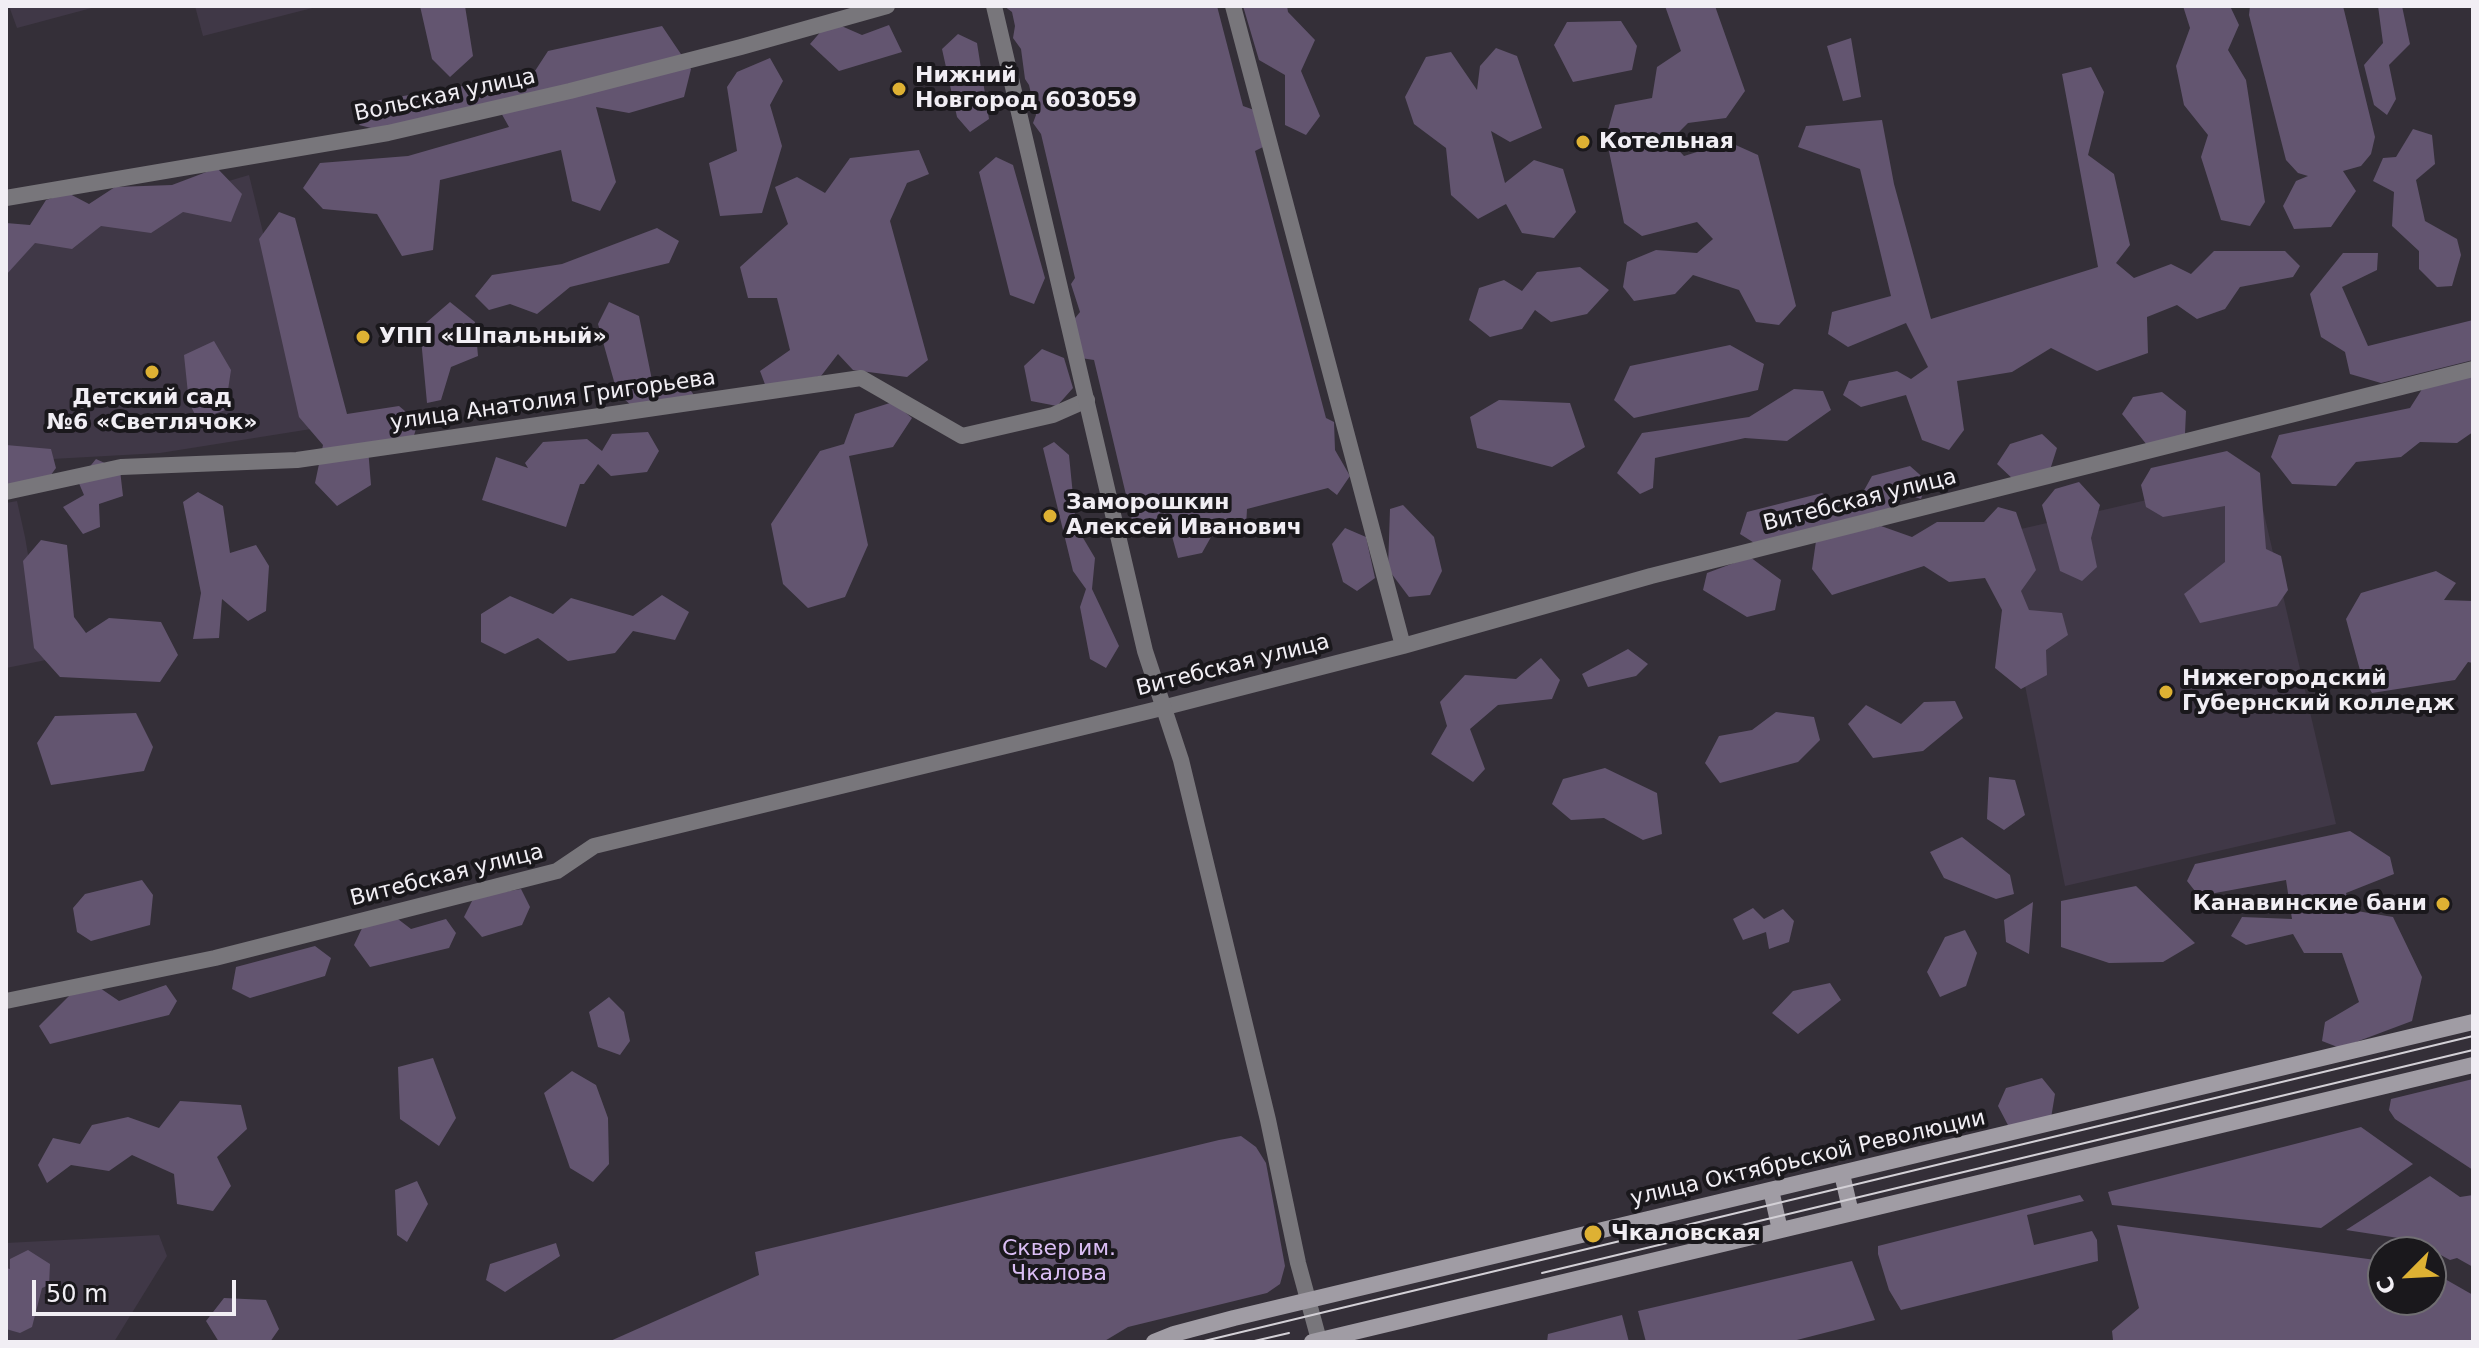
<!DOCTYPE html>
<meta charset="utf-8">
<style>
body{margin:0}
#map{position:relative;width:2479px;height:1348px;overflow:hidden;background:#342f38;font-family:"DejaVu Sans",sans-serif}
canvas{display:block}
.frame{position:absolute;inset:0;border:8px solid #f1eef4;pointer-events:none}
.north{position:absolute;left:2367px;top:1236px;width:80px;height:80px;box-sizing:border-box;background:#1a181c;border:2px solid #706e72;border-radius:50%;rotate:246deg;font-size:22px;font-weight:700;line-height:32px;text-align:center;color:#f1eef4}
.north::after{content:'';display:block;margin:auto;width:28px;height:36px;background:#deb133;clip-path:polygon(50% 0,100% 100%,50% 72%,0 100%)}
.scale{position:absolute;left:32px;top:1280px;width:204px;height:36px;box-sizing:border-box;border:4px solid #f1eef4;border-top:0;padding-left:10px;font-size:24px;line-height:28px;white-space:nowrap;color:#f1eef4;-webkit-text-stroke:6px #1a181c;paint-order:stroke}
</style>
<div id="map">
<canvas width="2479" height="1348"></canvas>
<div class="frame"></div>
<div class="north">С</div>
<div class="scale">50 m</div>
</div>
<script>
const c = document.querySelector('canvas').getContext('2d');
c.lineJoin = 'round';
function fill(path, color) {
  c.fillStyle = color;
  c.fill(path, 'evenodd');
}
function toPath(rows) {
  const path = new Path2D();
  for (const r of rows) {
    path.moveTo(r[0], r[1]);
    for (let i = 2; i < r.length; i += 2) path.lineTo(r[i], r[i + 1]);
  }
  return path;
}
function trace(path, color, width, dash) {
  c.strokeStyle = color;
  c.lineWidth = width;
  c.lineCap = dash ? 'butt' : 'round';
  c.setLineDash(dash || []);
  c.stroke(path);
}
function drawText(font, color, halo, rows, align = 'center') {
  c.font = font + ' "DejaVu Sans",sans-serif';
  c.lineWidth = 8;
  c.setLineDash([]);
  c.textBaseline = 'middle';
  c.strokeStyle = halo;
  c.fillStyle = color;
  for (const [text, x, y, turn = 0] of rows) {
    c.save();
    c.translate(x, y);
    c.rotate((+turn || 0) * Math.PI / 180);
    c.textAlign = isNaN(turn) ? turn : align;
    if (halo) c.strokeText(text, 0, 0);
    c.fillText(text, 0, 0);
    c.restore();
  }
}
fill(toPath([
 [9,6,99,6,17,28],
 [195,6,320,6,203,36],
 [249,175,311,429,160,453,16,461,6,464,6,247],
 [2255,475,2336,824,2065,886,1995,535],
 [17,501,25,537,46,660,6,668,6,503],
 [159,1235,167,1256,114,1342,6,1342,6,1243]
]), '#403847');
fill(toPath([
 [420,6,465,6,473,56,450,77,432,59],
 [1004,6,1217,6,1243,106,1257,111,1263,147,1255,151,1326,418,1334,422,1335,450,1350,476,1337,495,1328,488,1247,509,1246,527,1211,537,1202,553,1178,558,1170,529,1136,537,1094,360,1074,357,1067,328,1080,312,1071,284,1075,278,1041,134,1033,123,1036,115,1029,85,1025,79,1021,49,1013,38,1015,26,1012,12],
 [1243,6,1287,6,1288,12,1315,40,1301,71,1320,116,1306,135,1285,125,1285,75,1259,60],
 [1665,6,1715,6,1745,91,1726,118,1688,123,1670,141,1684,156,1729,142,1758,155,1796,306,1779,325,1756,322,1739,290,1693,275,1675,294,1634,301,1623,287,1627,262,1656,250,1697,253,1713,239,1697,222,1642,236,1624,223,1606,137,1615,105,1652,98,1657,67,1681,51],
 [2183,6,2230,6,2239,25,2228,50,2246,80,2265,202,2250,226,2221,220,2201,157,2208,135,2184,105,2176,66,2190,28],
 [2250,6,2343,6,2375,137,2371,154,2361,166,2343,171,2356,191,2331,227,2294,229,2283,206,2296,181,2308,176,2298,173,2286,160,2249,15],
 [2378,6,2402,6,2410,44,2389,65,2396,99,2387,115,2374,105,2364,65,2383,43],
 [830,21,862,35,889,25,902,52,839,71,810,44],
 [1621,21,1637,46,1632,70,1573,82,1554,45,1567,22],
 [662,26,691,69,684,97,629,113,596,107,616,182,600,211,572,201,561,150,440,180,433,250,402,256,377,214,323,209,303,188,320,163,408,156,509,127,495,102,379,130,359,125,374,101,533,74,548,51],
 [958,34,977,43,989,119,970,132,957,117,942,49],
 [1851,38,1861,97,1843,101,1827,46],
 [1496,48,1517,56,1542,128,1510,142,1491,131,1505,183,1534,160,1563,169,1576,212,1554,238,1522,233,1506,204,1478,219,1451,195,1446,148,1414,124,1405,97,1426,57,1451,52,1477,90,1480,66],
 [770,58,783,81,770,105,782,146,762,213,720,216,709,163,737,151,727,87,737,72],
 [2091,67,2104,92,2088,155,2114,174,2130,245,2116,263,2134,278,2171,264,2191,274,2214,251,2285,251,2300,266,2293,277,2240,287,2225,309,2197,319,2177,305,2147,317,2148,353,2097,371,2051,348,2012,372,1957,381,1964,430,1949,450,1922,440,1906,395,1861,407,1843,395,1849,381,1897,371,1911,379,1928,367,1906,323,1848,347,1828,334,1832,312,1891,296,1860,169,1798,147,1806,126,1882,120,1894,184,1931,319,2098,267,2062,74],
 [2413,129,2432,135,2435,164,2416,180,2425,221,2457,239,2461,255,2452,286,2437,287,2419,269,2419,251,2392,226,2394,192,2373,181,2383,158,2396,157],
 [919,150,929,174,907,183,890,221,928,360,907,377,853,370,838,354,821,376,766,387,760,371,790,350,777,298,748,298,740,267,788,224,775,187,797,177,825,193,850,158],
 [996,157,1013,165,1045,278,1034,304,1010,295,979,172],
 [217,168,242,194,231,222,183,212,151,233,101,226,72,249,35,243,6,275,6,223,30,225,46,200,68,193,89,204,115,187,172,185],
 [279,212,295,218,347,414,399,406,418,422,410,449,368,448,371,485,337,506,315,483,323,445,299,417,259,239],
 [657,228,679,241,669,263,570,287,537,314,510,304,489,310,475,296,492,275,562,264],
 [2343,253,2378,253,2377,270,2342,287,2368,346,2473,320,2473,360,2381,383,2350,374,2345,352,2321,337,2310,294],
 [1580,267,1609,290,1587,314,1551,322,1535,310,1522,329,1490,337,1469,320,1479,288,1504,280,1522,291,1537,272],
 [450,302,475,322,478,356,451,367,441,400,427,403,420,328],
 [609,302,639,316,653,385,685,381,695,397,642,416,617,392,598,324],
 [214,341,231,370,225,410,198,420,189,403,184,355],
 [1730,345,1764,364,1758,390,1634,418,1614,400,1630,366],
 [1042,349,1064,358,1073,388,1057,406,1031,401,1024,366],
 [2473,365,2473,432,2457,443,2420,442,2401,457,2356,462,2336,486,2292,484,2271,457,2279,435,2410,408,2431,375],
 [1794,389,1823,391,1831,410,1787,441,1745,438,1655,458,1653,488,1640,494,1617,473,1642,433,1749,417],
 [2162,392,2186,411,2185,434,2147,445,2122,414,2133,397],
 [1499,400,1570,403,1585,447,1552,467,1477,448,1470,417],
 [893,402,912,418,893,447,849,456,868,545,845,597,808,608,783,584,771,524,820,451,844,444,855,414],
 [648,432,659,451,647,472,611,476,598,464,584,484,580,484,566,527,482,500,496,457,528,468,525,463,543,442,587,439,602,451,612,434],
 [2042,434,2057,448,2050,470,2015,481,1997,464,2010,444],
 [1054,442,1069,455,1076,526,1095,558,1092,589,1119,646,1106,668,1090,659,1080,607,1086,589,1073,571,1043,448],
 [6,445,51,449,56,468,42,487,6,486],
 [2227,451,2260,473,2266,549,2281,556,2288,590,2277,606,2200,623,2184,594,2225,562,2225,506,2163,517,2146,507,2141,485,2151,468],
 [96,459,120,470,123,496,99,504,100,527,83,534,63,507,84,495,78,481],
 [1910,466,1927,481,1921,499,1900,492,1890,509,1759,546,1740,534,1747,512,1822,493,1839,504,1862,494,1872,476],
 [2079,482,2100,505,2091,538,2097,567,2082,581,2060,571,2042,505,2055,489],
 [198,492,223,506,230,553,256,545,269,566,266,611,248,621,222,599,219,638,193,639,201,593,183,502],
 [1403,505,1434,537,1442,571,1430,595,1409,597,1388,569,1390,509],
 [1998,507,2016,512,2036,570,2021,591,2029,610,2062,613,2068,635,2046,650,2047,675,2021,689,1995,668,2002,610,1985,578,1949,582,1924,566,1832,595,1812,569,1816,541,1881,526,1912,537,1937,522,1984,522],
 [1345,528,1366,537,1375,578,1357,591,1343,582,1332,544],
 [41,540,67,545,74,617,86,633,109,618,161,622,178,655,160,682,60,677,34,648,23,561],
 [1750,557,1781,580,1775,610,1747,617,1703,590,1707,573],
 [2436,571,2456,583,2444,600,2473,601,2473,663,2468,662,2455,680,2372,693,2361,674,2346,619,2361,593],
 [662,595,689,612,675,640,633,631,615,653,568,661,538,638,505,654,481,642,481,614,510,596,553,614,571,598,633,616],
 [1628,649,1648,664,1636,676,1588,687,1582,674],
 [1541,658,1560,680,1552,699,1498,705,1470,729,1485,769,1473,782,1431,754,1447,726,1440,702,1465,675,1516,679],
 [1955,701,1963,718,1923,751,1873,758,1848,724,1866,705,1901,724,1924,702],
 [1776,712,1814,717,1820,740,1798,762,1720,783,1705,763,1719,736,1752,730],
 [136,713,153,747,144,771,51,785,37,743,55,716],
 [1605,768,1657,793,1662,834,1643,840,1604,818,1571,820,1552,804,1563,779],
 [1989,777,2015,780,2025,815,2004,830,1987,819],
 [2350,831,2390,857,2394,874,2346,893,2351,910,2393,917,2422,977,2412,1021,2340,1048,2322,1041,2325,1022,2359,1002,2342,953,2304,953,2293,934,2246,945,2231,936,2242,917,2292,919,2286,880,2199,896,2187,881,2195,864],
 [1962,837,2010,875,2014,894,1996,899,1944,878,1930,852],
 [142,880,153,895,150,925,91,941,77,932,73,908,85,894],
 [2136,886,2195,943,2163,962,2109,963,2061,947,2061,901],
 [521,889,530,907,522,925,482,937,464,917,474,897],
 [2033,902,2029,954,2006,942,2004,920],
 [1753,908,1764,919,1783,909,1794,921,1789,942,1769,949,1766,932,1743,940,1733,919],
 [394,916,411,929,446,919,456,933,449,948,370,967,354,945,364,924],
 [1965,930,1977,953,1966,986,1940,997,1927,972,1945,937],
 [315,946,331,958,325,976,250,998,232,989,236,967],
 [1830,983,1841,1000,1798,1034,1772,1013,1793,991],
 [166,985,177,1001,169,1015,50,1044,39,1026,72,993,100,988,119,1001],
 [609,997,624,1012,630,1041,620,1055,598,1047,589,1012],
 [433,1058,456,1118,439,1146,400,1119,398,1067],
 [572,1071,596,1085,608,1118,609,1164,593,1182,570,1168,544,1093],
 [2042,1078,2055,1094,2051,1118,2010,1129,1998,1106,2006,1088],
 [2473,1079,2473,1170,2395,1119,2389,1110,2391,1099],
 [180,1101,241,1105,247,1129,217,1157,231,1186,213,1211,177,1204,174,1174,132,1155,109,1171,71,1165,47,1183,38,1165,53,1138,80,1144,92,1125,128,1117,159,1128],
 [2361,1127,2413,1164,2321,1228,2112,1205,2108,1192],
 [1241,1136,1256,1147,1266,1163,1285,1266,1280,1284,1267,1293,1128,1327,1103,1342,608,1342,759,1275,755,1252,1219,1140],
 [2430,1176,2460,1197,2473,1195,2473,1267,2457,1258,2450,1260,2420,1244,2418,1241,2346,1230],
 [417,1181,428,1204,407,1242,397,1235,395,1190],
 [2080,1195,2084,1201,2027,1215,2034,1245,2092,1231,2097,1240,2098,1261,1901,1310,1889,1290,1878,1254,1878,1246],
 [2117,1225,2383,1261,2383,1300,2431,1300,2431,1271,2473,1295,2473,1342,2107,1342,2113,1340,2112,1331,2139,1308],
 [556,1243,560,1256,505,1292,486,1280,490,1264],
 [28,1250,50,1264,49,1285,42,1288,32,1327,20,1333,6,1329,6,1268,10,1269,10,1259],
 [1852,1261,1875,1320,1789,1342,1646,1342,1638,1311],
 [224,1298,266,1300,279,1329,270,1342,219,1342,206,1321],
 [1622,1315,1629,1342,1547,1342,1548,1334]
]), '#635570');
trace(toPath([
 [1233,6,1403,646],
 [6,198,388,133,570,91,741,47,887,6],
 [6,492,121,467,297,460,861,378,962,436,1053,415,1087,400],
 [6,1001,215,958,557,871,594,846,1162,708,1403,646,1651,576,2473,369]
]), '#78767b', 16);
trace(toPath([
 [994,6,1145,651,1181,760,1268,1120,1298,1263,1319,1340]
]), '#78767b', 16);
trace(toPath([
 [1842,1174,1851,1213],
 [1771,1190,1780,1230],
 [1154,1342,1174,1334,1234,1318,2473,1022],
 [1312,1342,2473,1065]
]), '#a09ca4', 16);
trace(toPath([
 [1542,1273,2473,1050],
 [1200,1342,2473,1036],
 [1250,1342,1289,1333]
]), '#d3d0d6', 2);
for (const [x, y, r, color] of [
 [899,89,8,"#deb133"],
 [1583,142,8,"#deb133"],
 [363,337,8,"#deb133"],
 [152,372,8,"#deb133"],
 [1050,516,8,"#deb133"],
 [2166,692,8,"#deb133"],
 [2443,904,8,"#deb133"],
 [1593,1234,10,"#deb133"]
]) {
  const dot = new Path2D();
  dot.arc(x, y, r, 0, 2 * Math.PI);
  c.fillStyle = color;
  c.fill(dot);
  trace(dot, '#1a181c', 3);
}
drawText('bold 22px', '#f1eef4', '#1a181c', [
 ["Нижний",915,76],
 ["Новгород 603059",915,101],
 ["Котельная",1599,142],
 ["УПП «Шпальный»",379,337],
 ["Детский сад",152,398,"center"],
 ["№6 «Светлячок»",152,423,"center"],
 ["Заморошкин",1066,503],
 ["Алексей Иванович",1066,528],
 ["Нижегородский",2182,679],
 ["Губернский колледж",2182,704],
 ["Канавинские бани",2427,904,"right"],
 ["Чкаловская",1611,1234]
], 'left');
drawText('22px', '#f1eef4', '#1a181c', [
 ["Вольская улица",445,96,-12],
 ["улица Анатолия Григорьева",553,401,-8],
 ["Витебская улица",1860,501,-14],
 ["Витебская улица",1233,666,-14],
 ["Витебская улица",447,876,-14],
 ["улица Октябрьской Революции",1808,1159,-13]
]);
drawText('22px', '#dbbef5', '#1a181c', [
 ["Сквер им.",1059,1249],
 ["Чкалова",1059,1274]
]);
</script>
